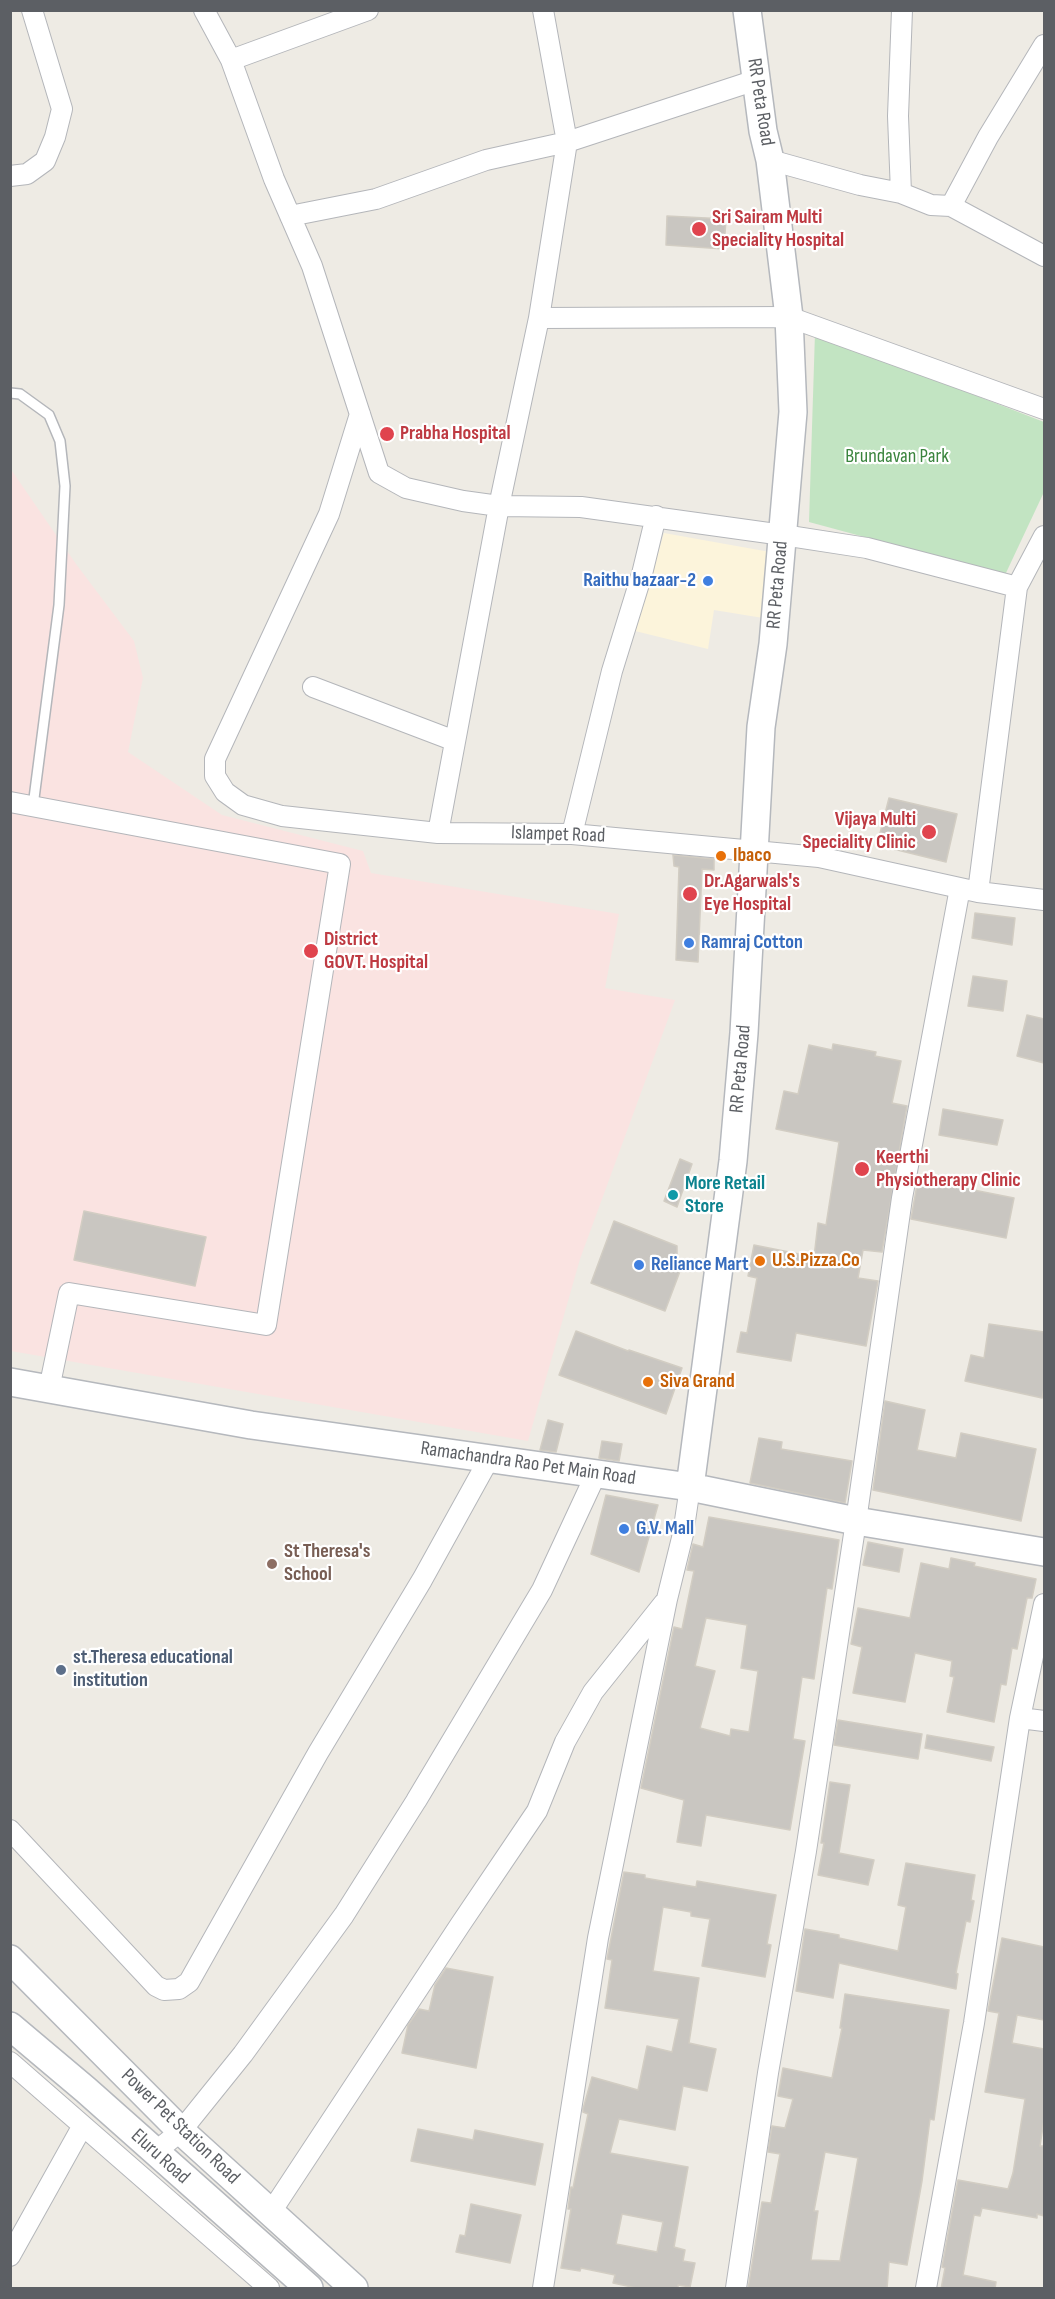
<!DOCTYPE html>
<style>
body{margin:0}
#map{position:relative;width:1055px;height:2299px;overflow:hidden;background:#eeebe4;font-family:"Sofia Sans Condensed",sans-serif}
canvas{display:block}
.frame{position:absolute;inset:0;border:12px solid #5c5f64;pointer-events:none}
</style>
<div id="map">
<canvas width="1055" height="2299"></canvas>
<div class="frame"></div>
</div>
<script>
const c = document.querySelector('canvas').getContext('2d');
c.lineJoin = 'round';
function fill(path, color) {
  c.fillStyle = color;
  c.fill(path, 'evenodd');
}
function toPath(rows) {
  const path = new Path2D();
  for (const r of rows) {
    path.moveTo(r[0], r[1]);
    for (let i = 2; i < r.length; i += 2) path.lineTo(r[i], r[i + 1]);
  }
  return path;
}
function trace(path, color, width, dash) {
  c.strokeStyle = color;
  c.lineWidth = width;
  c.lineCap = dash ? 'butt' : 'round';
  c.setLineDash(dash || []);
  c.stroke(path);
}
function drawText(font, color, halo, rows, align = 'center') {
  c.font = font + ' "Sofia Sans Condensed",sans-serif';
  c.lineWidth = 4.5;
  c.setLineDash([]);
  c.textBaseline = 'middle';
  c.strokeStyle = halo;
  c.fillStyle = color;
  for (const [text, x, y, turn = 0] of rows) {
    c.save();
    c.translate(x, y);
    c.rotate((+turn || 0) * Math.PI / 180);
    c.textAlign = isNaN(turn) ? turn : align;
    if (halo) c.strokeText(text, 0, 0);
    c.fillText(text, 0, 0);
    c.restore();
  }
}
fill(toPath([
 [664,533,770,552,763,618,714,610,708,649,635,631]
]), '#fcf4db');
fill(toPath([
 [10,468,76,564,134,641,143,678,128,752,222,815,363,851,371,873,619,914,605,988,675,1000,580,1259,528,1441,11,1351]
]), '#fae3e1');
fill(toPath([
 [815,333,1044,422,1044,492,1005,575,809,522]
]), '#c2e4c2');
const building = toPath([
 [667,216,726,219,724,249,666,245,667,216],
 [889,798,957,814,946,862,877,845,889,798],
 [673,855,714,859,714,870,702,869,698,962,676,960,679,867,674,866,673,855],
 [975,913,1015,918,1012,945,972,938,975,913],
 [973,976,1007,981,1003,1011,968,1006,973,976],
 [1027,1015,1044,1019,1044,1063,1017,1056,1027,1015],
 [833,1044,876,1052,875,1056,901,1061,892,1103,907,1106,882,1252,863,1250,858,1278,878,1281,866,1346,796,1333,791,1361,737,1352,741,1332,747,1333,757,1278,748,1276,754,1245,814,1257,818,1223,826,1225,839,1142,776,1129,784,1091,798,1094,809,1045,832,1050,833,1044],
 [943,1109,1003,1120,997,1145,939,1135,943,1109],
 [680,1159,692,1164,677,1207,664,1201,680,1159],
 [918,1179,1014,1198,1006,1238,911,1219,918,1179],
 [84,1211,206,1237,195,1286,74,1260,84,1211],
 [614,1221,677,1246,677,1265,682,1266,665,1311,591,1283,614,1221],
 [989,1324,1044,1332,1044,1388,1042,1398,965,1381,971,1355,984,1358,989,1324],
 [576,1331,628,1351,629,1350,682,1368,666,1414,559,1375,576,1331],
 [885,1401,925,1410,917,1450,956,1458,961,1433,1036,1449,1021,1521,873,1490,885,1401],
 [548,1420,563,1424,556,1452,540,1450,548,1420],
 [759,1438,782,1442,781,1449,852,1461,845,1503,750,1483,759,1438],
 [602,1441,622,1444,619,1461,599,1458,602,1441],
 [606,1495,658,1505,639,1572,591,1554,606,1495],
 [709,1517,839,1540,832,1589,827,1588,814,1679,802,1677,793,1739,805,1741,790,1830,706,1815,701,1846,677,1842,684,1800,641,1788,674,1627,682,1629,694,1571,687,1570,693,1544,703,1547,709,1517],
 [706,1618,747,1625,741,1668,758,1671,749,1732,731,1729,730,1736,700,1728,715,1671,695,1666,706,1618],
 [868,1542,903,1549,899,1572,863,1565,868,1542],
 [951,1558,975,1563,974,1566,1036,1579,1032,1598,1027,1598,1017,1649,1012,1648,1006,1685,1001,1684,994,1722,947,1712,954,1677,950,1676,952,1661,915,1653,905,1702,853,1693,862,1647,851,1644,858,1608,910,1618,921,1563,949,1569,951,1558],
 [838,1720,922,1734,918,1759,834,1745,838,1720],
 [927,1735,994,1747,991,1761,925,1748,927,1735],
 [830,1782,850,1785,839,1853,874,1860,868,1885,818,1875,824,1843,821,1843,830,1782],
 [906,1863,975,1875,971,1900,974,1901,970,1922,966,1921,956,1973,958,1974,956,1989,839,1963,833,1998,796,1991,805,1929,839,1935,839,1938,898,1951,906,1907,898,1905,906,1863],
 [624,1872,645,1875,645,1878,696,1887,697,1881,776,1895,767,1944,771,1945,765,1977,702,1966,710,1919,691,1916,691,1912,663,1907,653,1971,699,1978,689,2043,716,2049,707,2091,683,2086,675,2130,619,2119,610,2153,688,2167,674,2247,685,2250,683,2261,695,2263,690,2287,678,2285,678,2289,641,2289,613,2283,615,2275,581,2268,580,2271,561,2268,571,2209,568,2209,571,2187,573,2188,588,2114,583,2112,583,2109,592,2077,638,2090,647,2046,672,2052,679,2019,605,2008,612,1960,607,1959,624,1872],
 [622,2214,663,2222,657,2252,616,2244,622,2214],
 [1002,1938,1044,1947,1044,2020,1017,2015,1012,2043,1044,2049,1044,2120,1040,2146,1044,2146,1044,2216,1037,2214,1037,2218,982,2208,980,2216,974,2215,963,2275,996,2282,995,2289,941,2289,945,2268,942,2267,958,2180,1008,2189,1013,2173,1025,2099,985,2092,999,2013,988,2011,1002,1938],
 [446,1968,493,1977,476,2068,402,2053,408,2025,419,2009,429,2011,435,1985,446,1968],
 [845,1994,949,2010,934,2120,930,2119,922,2181,907,2265,889,2262,887,2289,748,2289,762,2202,771,2203,780,2154,768,2152,772,2126,785,2128,793,2099,778,2096,783,2068,832,2078,842,2028,840,2028,845,1994],
 [825,2152,858,2158,840,2261,811,2260,818,2211,814,2211,825,2152],
 [418,2129,473,2140,475,2130,543,2144,535,2185,411,2161,418,2129],
 [471,2204,521,2215,510,2263,456,2252,460,2235,465,2236,471,2204]
]);
fill(building, '#c9c6c1');
trace(building, '#d2cdc3', 1.5);
const lane = toPath([
 [10,393,20,394,49,415,60,441,65,486,59,605,33,806]
]);
const street = toPath([
 [204,10,231,60,274,179,312,266,379,473,406,488,463,501,499,506,581,507,783,535,867,548,1017,587],
 [231,60,368,10],
 [770,160,860,185,901,193,931,205,951,206,988,137,1044,45],
 [10,176,27,174,45,161,55,137,62,109,32,10],
 [901,193,898,116,902,10],
 [951,206,1044,256],
 [290,216,376,199,486,160,567,142,756,80],
 [539,318,789,317,1044,409],
 [360,414,329,514,215,759,215,776,225,792,243,805,282,816,438,833,572,834,819,857,978,892,1044,900],
 [313,687,455,741],
 [10,802,340,864,266,1325,69,1293,49,1389],
 [438,833,499,506,539,318,567,142,543,10],
 [572,834,612,671,642,574,656,516],
 [978,892,1017,587,1044,536],
 [1020,1718,1044,1721],
 [10,1830,156,1986,164,1990,179,1989,189,1982,318,1753,422,1580,489,1459],
 [10,2062,269,2288],
 [165,2144,181,2131,243,2054,344,1915,416,1801,542,1590,596,1474],
 [271,2212,460,1925,537,1811,565,1742,593,1692,664,1603],
 [10,2256,82,2127],
 [543,2288,598,1938,667,1599,683,1534,690,1487],
 [736,2288,768,2073,806,1851,856,1521,902,1198,960,888],
 [926,2288,974,2023,1020,1718,1044,1604]
]);
const secondary = toPath([
 [10,1382,251,1425,690,1487,856,1521,1044,1552],
 [690,1487,733,1161,744,1033,761,727,773,644,793,412,789,317,770,160,763,131,747,10],
 [10,1959,181,2131,354,2288],
 [10,2026,86,2090,309,2288]
]);
trace(lane, '#b4b6ba', 12);
trace(street, '#b4b6ba', 22);
trace(secondary, '#b5b8bd', 30);
trace(lane, '#fff', 9);
trace(street, '#fff', 20);
trace(secondary, '#fff', 27);
for (const [x, y, r, color] of [
 [699,229,8,"#e0444e"],
 [387,434,8,"#e0444e"],
 [708,581,6,"#3f7fe0"],
 [929,832,8,"#e0444e"],
 [721,856,6,"#e8710a"],
 [690,894,8,"#e0444e"],
 [689,943,6,"#3f7fe0"],
 [311,951,8,"#e0444e"],
 [862,1169,8,"#e0444e"],
 [673,1195,6,"#0f9aa8"],
 [760,1261,6,"#e8710a"],
 [639,1265,6,"#3f7fe0"],
 [648,1382,6,"#e8710a"],
 [624,1529,6,"#3f7fe0"],
 [272,1564,6,"#8d6e63"],
 [61,1670,6,"#5c6f8a"]
]) {
  const dot = new Path2D();
  dot.arc(x, y, r, 0, 2 * Math.PI);
  c.fillStyle = color;
  c.fill(dot);
  trace(dot, '#fff', 2);
}
drawText('20px', '#5c5f64', '#fff', [
 ["RR Peta Road",760,102,81],
 ["RR Peta Road",778,585,-85],
 ["Islampet Road",558,835,2],
 ["RR Peta Road",741,1069,-85],
 ["Ramachandra Rao Pet Main Road",528,1464,8],
 ["Power Pet Station Road",180,2127,44],
 ["Eluru Road",160,2157,42]
]);
drawText('bold 20px', '#be3a42', '#fff', [
 ["Sri Sairam Multi",712,218],
 ["Speciality Hospital",712,241],
 ["Prabha Hospital",400,434],
 ["Vijaya Multi",916,820,"right"],
 ["Speciality Clinic",916,843,"right"],
 ["Dr.Agarwals's",704,882],
 ["Eye Hospital",704,905],
 ["District",324,940],
 ["GOVT. Hospital",324,963],
 ["Keerthi",876,1158],
 ["Physiotherapy Clinic",876,1181]
], 'left');
drawText('20px', '#3a843d', '#fff', [
 ["Brundavan Park",897,457]
]);
drawText('bold 20px', '#366cbe', '#fff', [
 ["Raithu bazaar-2",696,581,"right"],
 ["Ramraj Cotton",701,943],
 ["Reliance Mart",651,1265],
 ["G.V. Mall",636,1529]
], 'left');
drawText('bold 20px', '#c56008', '#fff', [
 ["Ibaco",733,856],
 ["U.S.Pizza.Co",772,1261],
 ["Siva Grand",660,1382]
], 'left');
drawText('bold 20px', '#0d838f', '#fff', [
 ["More Retail",685,1184],
 ["Store",685,1207]
], 'left');
drawText('bold 20px', '#785e54', '#fff', [
 ["St Theresa's",284,1552],
 ["School",284,1575]
], 'left');
drawText('bold 20px', '#4e5e75', '#fff', [
 ["st.Theresa educational",73,1658],
 ["institution",73,1681]
], 'left');
</script>
